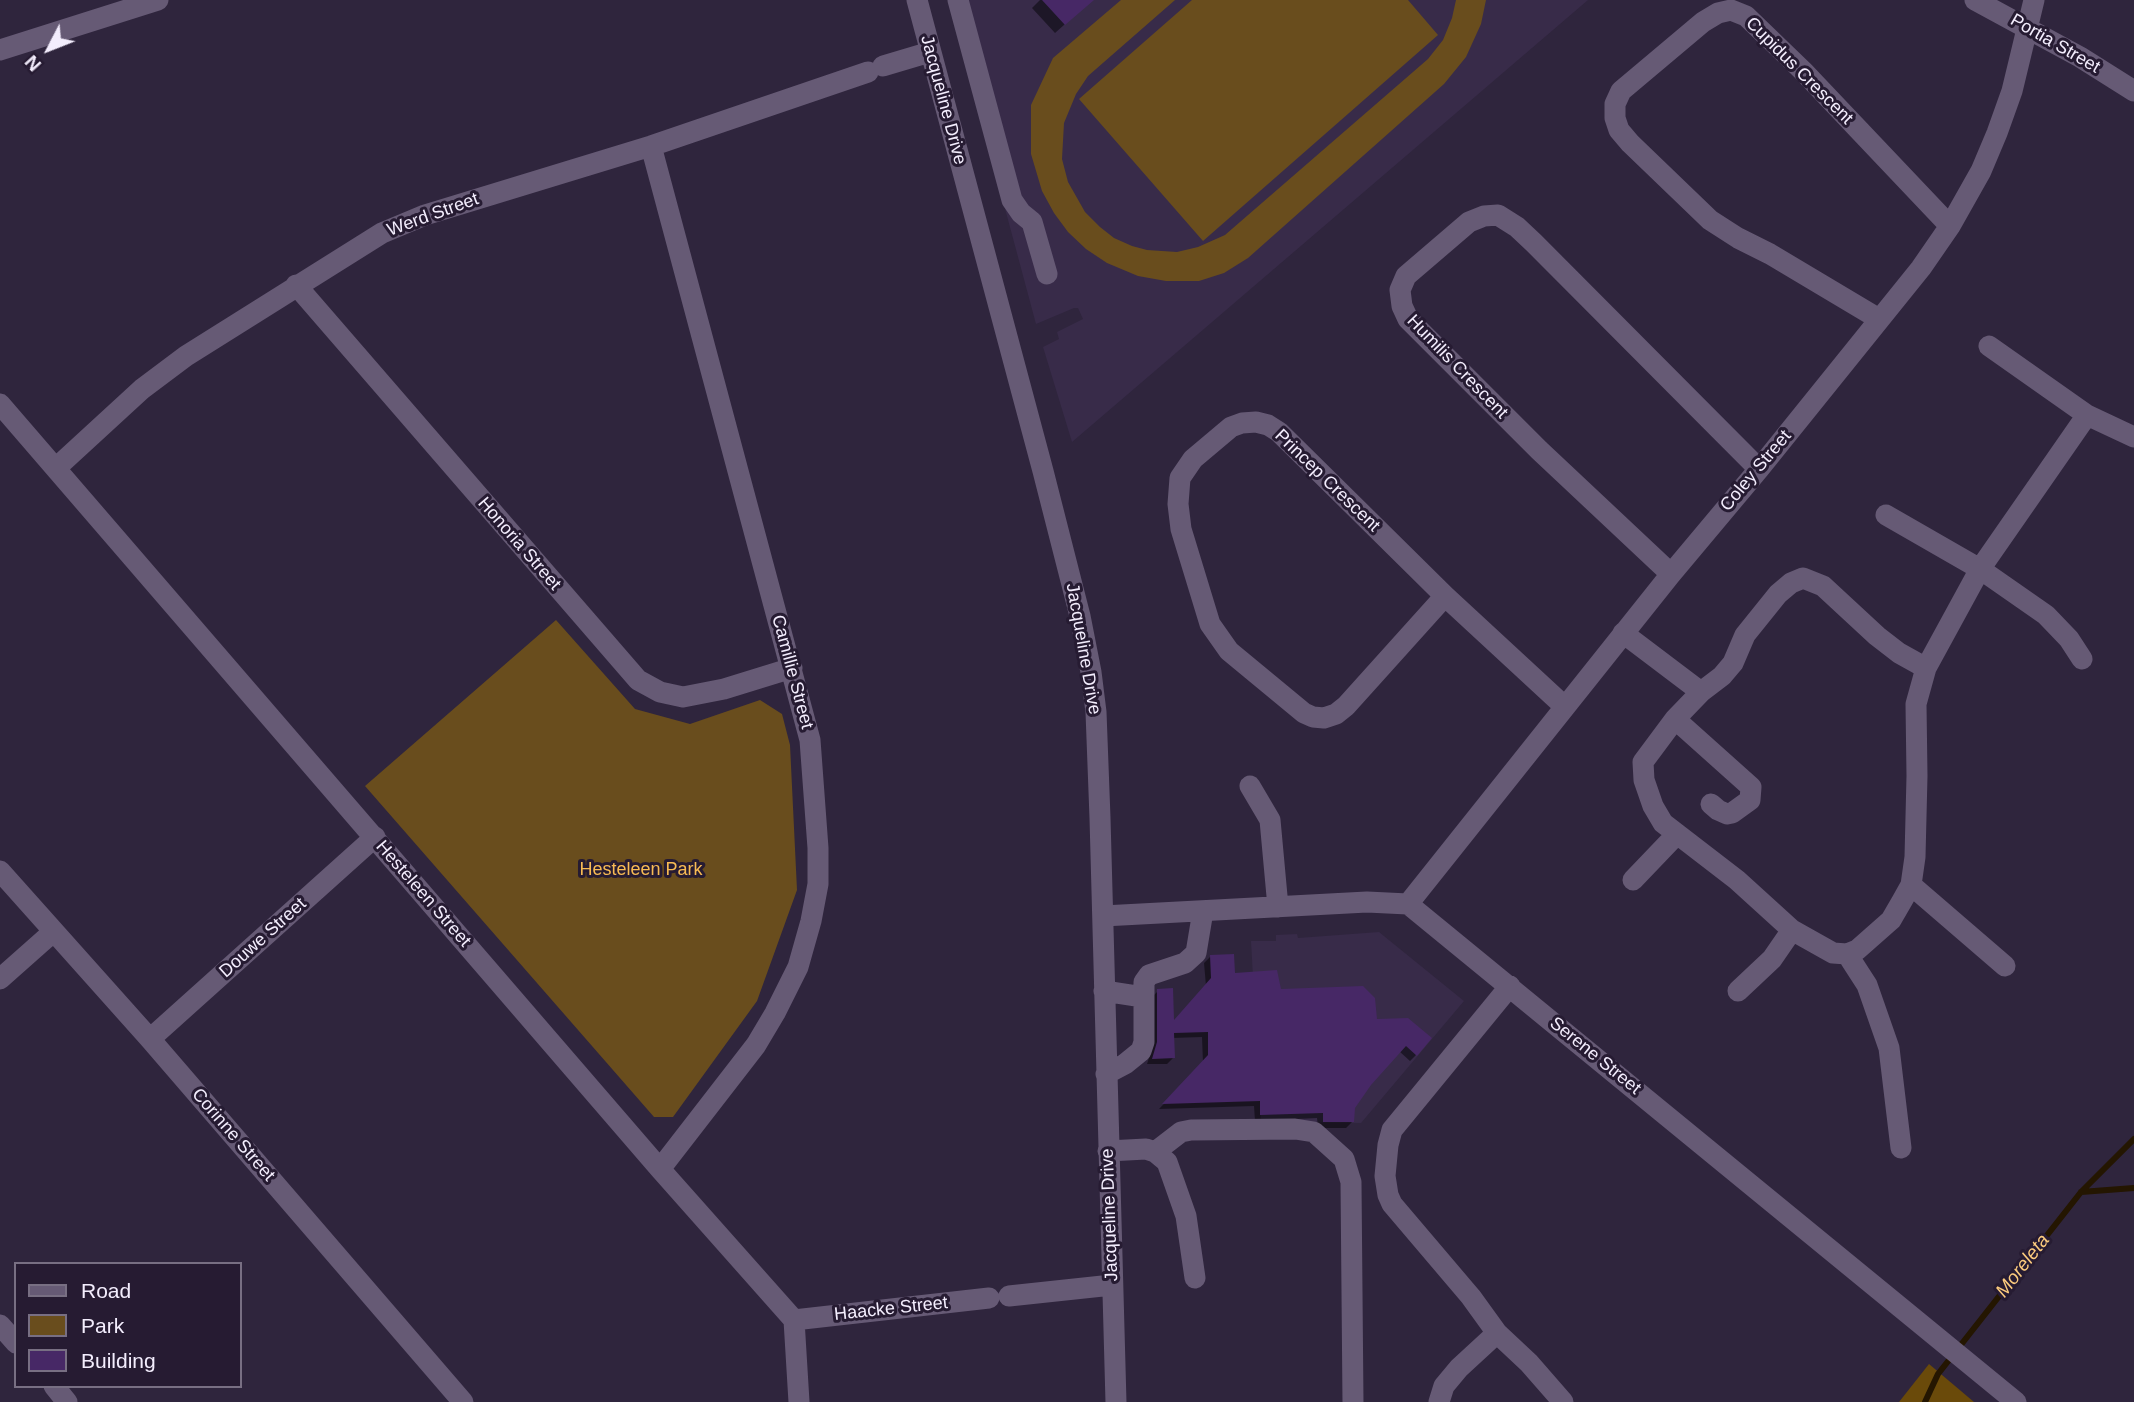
<!DOCTYPE html>
<style>
body{margin:0}
#map{position:relative;width:2134px;height:1402px;overflow:hidden;background:#2f253d;font-family:Arial,sans-serif}
canvas{display:block}
.legend{position:absolute;left:14px;top:1262px;width:228px;height:126px;box-sizing:border-box;background:#261b32;border:2px solid #786f83;margin:0;padding:9px 12px;list-style:none;font-size:21px;color:#f3edfd}
.legend li{display:flex;align-items:center;gap:14px;height:35px}
.legend b{width:35px;border:2px solid #786f83}
.north{position:absolute;left:14px;top:14px;width:70px;height:70px;-webkit-text-stroke:5px #261b32;paint-order:stroke;rotate:228deg;font-size:19px;font-weight:700;line-height:28px;text-align:center;color:#f3edfd}
.north::after{content:'';display:block;margin:auto;width:24px;height:32px;background:#f3edfd;clip-path:polygon(50% 0,100% 100%,50% 72%,0 100%)}
</style>
<div id="map">
<canvas width="2134" height="1402"></canvas>
<ul class="legend">
<li><b style="height:9px;background:#665a75"></b>Road</li>
<li><b style="height:19px;background:#694d1d"></b>Park</li>
<li><b style="height:19px;background:#472866"></b>Building</li>
</ul>
<div class="north">N</div>
</div>
<script>
const c = document.querySelector('canvas').getContext('2d');
c.lineJoin = 'round';
function fill(path, color) {
  c.fillStyle = color;
  c.fill(path, 'evenodd');
}
function toPath(rows) {
  const path = new Path2D();
  for (const r of rows) {
    path.moveTo(r[0], r[1]);
    for (let i = 2; i < r.length; i += 2) path.lineTo(r[i], r[i + 1]);
  }
  return path;
}
function trace(path, color, width, dash) {
  c.strokeStyle = color;
  c.lineWidth = width;
  c.lineCap = dash ? 'butt' : 'round';
  c.setLineDash(dash || []);
  c.stroke(path);
}
function drawText(font, color, halo, rows, align = 'center') {
  c.font = font + ' Arial,sans-serif';
  c.lineWidth = 6;
  c.setLineDash([]);
  c.textBaseline = 'middle';
  c.strokeStyle = halo;
  c.fillStyle = color;
  for (const [text, x, y, turn = 0] of rows) {
    c.save();
    c.translate(x, y);
    c.rotate((+turn || 0) * Math.PI / 180);
    c.textAlign = isNaN(turn) ? turn : align;
    if (halo) c.strokeText(text, 0, 0);
    c.fillText(text, 0, 0);
    c.restore();
  }
}
fill(toPath([
 [949,0,1588,0,1072,442,1043,347,1059,339,1057,332,1083,319,1078,308,1074,308,1036,324],
 [1379,932,1464,1001,1361,1123,1261,1122,1251,941,1276,941,1276,935,1297,934,1298,938]
]), '#382b49');
fill(toPath([
 [1121,0,1175,0,1088,76,1076,94,1064,123,1062,159,1068,182,1085,212,1100,227,1114,238,1132,246,1147,250,1177,252,1198,247,1225,235,1428,59,1443,40,1452,18,1456,0,1486,0,1481,24,1466,57,1444,84,1248,258,1224,273,1199,281,1166,281,1138,276,1107,263,1086,249,1068,232,1054,213,1042,191,1031,154,1031,105,1053,58],
 [1192,0,1408,0,1438,35,1203,241,1079,99],
 [556,620,635,709,690,724,760,700,782,714,790,745,797,890,757,1001,673,1117,654,1117,365,786]
]), '#694d1d');
fill(toPath([
 [1929,1364,1974,1402,1899,1402]
]), '#6a4a0a');
fill(toPath([
 [1040,0,1092,0,1055,33,1032,8],
 [1210,957,1233,974,1280,991,1375,1021,1408,1020,1416,1055,1410,1061,1399,1051,1369,1084,1353,1107,1352,1122,1346,1128,1318,1128,1317,1118,1255,1121,1254,1106,1159,1109,1203,1063,1202,1037,1172,1038,1173,1058,1167,1064,1147,1064,1152,1049,1152,997,1158,991,1172,1024,1206,986,1204,963]
]), '#0007');
trace(toPath([
 [2081,1192,2134,1188],
 [1925,1402,1938,1374,2081,1192,2134,1139]
]), '#241601', 6);
fill(toPath([
 [1042,0,1094,0,1065,25],
 [1234,954,1235,973,1277,970,1281,989,1363,986,1375,998,1377,1019,1408,1018,1432,1038,1417,1056,1406,1046,1371,1085,1355,1108,1354,1122,1323,1122,1323,1113,1260,1115,1260,1101,1162,1104,1208,1055,1208,1032,1174,1033,1175,1058,1152,1059,1157,1042,1157,989,1173,988,1174,1020,1211,978,1210,955]
]), '#472866');
trace(toPath([
 [917,0,1043,471,1080,616,1091,672,1096,712,1100,818,1116,1402],
 [958,0,1012,200,1021,213,1032,222,1047,274],
 [1975,0,2080,57,2134,91],
 [0,50,158,0],
 [883,66,930,52],
 [651,146,810,740,818,848,818,884,811,921,798,967,775,1013,756,1045,660,1169],
 [296,285,638,680,660,692,683,697,724,689,792,668],
 [1879,319,1770,254,1738,238,1710,220,1630,143,1619,130,1615,118,1615,104,1621,91,1703,22,1718,13,1731,10,1746,16,1803,71,1950,226],
 [1989,346,2087,415,2134,437],
 [0,404,660,1169,794,1320,799,1402],
 [56,468,142,389,186,356,382,233,425,215,651,146,868,72],
 [1886,515,1980,569,2046,615,2069,639,2082,659],
 [1671,574,1539,450,1408,319,1402,306,1400,290,1406,276,1469,222,1484,216,1498,215,1517,227,1534,243,1759,469],
 [1445,596,1279,432,1268,425,1256,422,1242,423,1231,427,1193,459,1180,478,1178,504,1181,529,1210,624,1229,651,1304,713,1313,717,1324,718,1336,714,1346,706,1445,596,1564,706],
 [1623,633,1701,692,1675,719,1643,762,1644,780,1653,806,1663,823,1737,880,1792,930,1772,959,1738,991],
 [1701,692,1722,676,1733,663,1745,635,1778,594,1791,583,1803,578,1823,586,1877,636,1899,653,1926,668],
 [1675,719,1751,787,1750,800,1732,813,1727,814,1718,810,1711,804],
 [1250,786,1270,820,1278,907],
 [0,871,150,1039,463,1402],
 [1633,880,1677,834],
 [1911,885,2005,966],
 [1408,904,1671,574,1759,469,1921,268,1950,226,1981,171,1997,133,2012,91,2034,0],
 [1103,916,1367,902,1408,904,2016,1402],
 [1792,930,1833,953,1847,954,1857,950,1891,920,1902,901,1911,885,1915,857,1917,776,1916,704,1926,668,1980,569,2087,415],
 [1847,954,1867,985,1889,1048,1901,1148],
 [0,979,53,932],
 [1104,991,1143,997],
 [150,1039,375,837],
 [1106,1074,1125,1064,1141,1051,1144,1042,1144,982,1149,975,1185,963,1196,953,1203,911],
 [1108,1151,1146,1149,1155,1152,1167,1162,1186,1216,1195,1278],
 [1155,1152,1181,1132,1191,1130,1295,1129,1314,1132,1344,1159,1351,1182,1353,1402],
 [1009,1296,1112,1285],
 [794,1320,989,1298],
 [0,1325,16,1343],
 [1497,1333,1529,1363,1563,1402],
 [54,1386,67,1402],
 [1439,1402,1444,1386,1459,1368,1497,1333,1471,1297,1392,1204,1388,1195,1385,1176,1388,1145,1392,1130,1510,986]
]), '#665a75', 21);
drawText('18px', '#f3edfd', '#261b32', [
 ["Portia Street",2055,44,30],
 ["Cupidus Crescent",1799,71,45],
 ["Jacqueline Drive",943,100,75],
 ["Werd Street",433,215,-20],
 ["Humilis Crescent",1457,367,46],
 ["Coley Street",1756,471,-50],
 ["Princep Crescent",1327,481,44],
 ["Honoria Street",519,544,49],
 ["Jacqueline Drive",1083,649,80],
 ["Camillie Street",792,672,75],
 ["Hesteleen Street",423,894,49],
 ["Douwe Street",263,938,-42],
 ["Serene Street",1595,1056,39],
 ["Corinne Street",233,1135,49],
 ["Jacqueline Drive",1110,1215,-92],
 ["Haacke Street",891,1309,-6]
]);
drawText('18px', '#f8bb54', '#261b32', [
 ["Hesteleen Park",641,870]
]);
drawText('italic 19px', '#fccb7e', '#261b32', [
 ["Moreleta",2023,1266,-52]
]);
</script>
